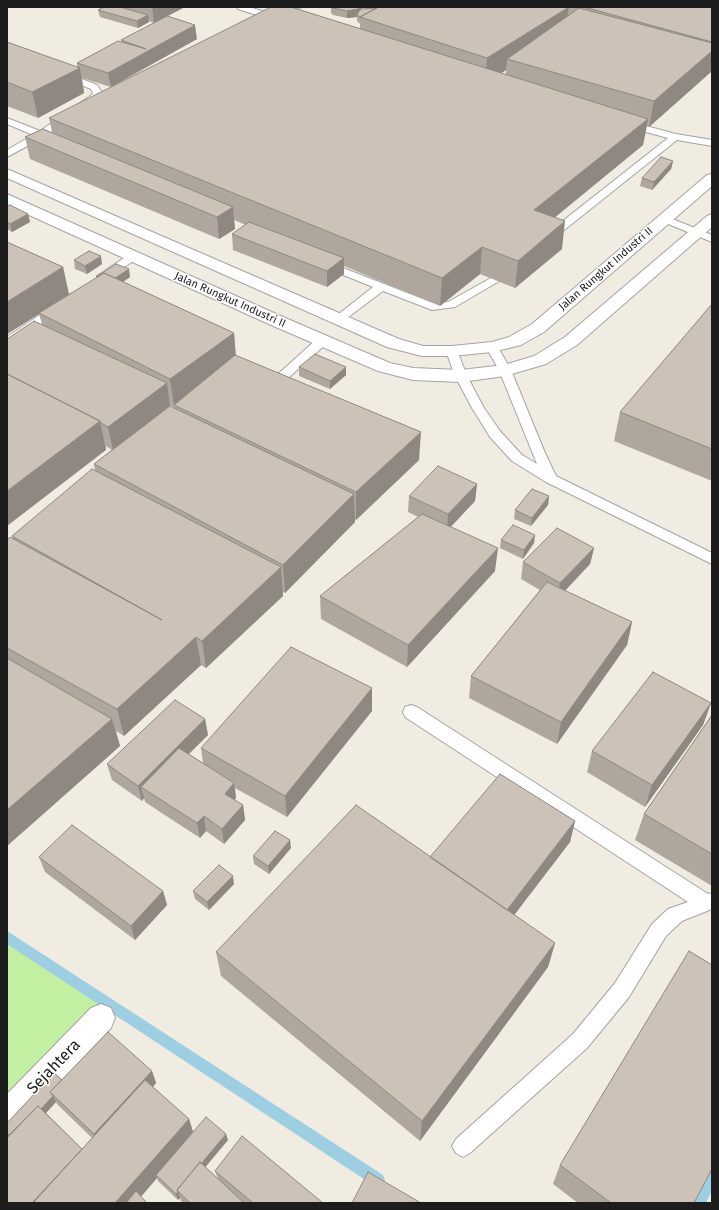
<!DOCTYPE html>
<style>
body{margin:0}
#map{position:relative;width:719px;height:1210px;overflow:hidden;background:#f0ece2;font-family:"Fira Sans",sans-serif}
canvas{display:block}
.frame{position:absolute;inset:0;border:8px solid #1d1d1d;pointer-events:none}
</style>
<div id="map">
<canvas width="719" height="1210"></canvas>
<div class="frame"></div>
</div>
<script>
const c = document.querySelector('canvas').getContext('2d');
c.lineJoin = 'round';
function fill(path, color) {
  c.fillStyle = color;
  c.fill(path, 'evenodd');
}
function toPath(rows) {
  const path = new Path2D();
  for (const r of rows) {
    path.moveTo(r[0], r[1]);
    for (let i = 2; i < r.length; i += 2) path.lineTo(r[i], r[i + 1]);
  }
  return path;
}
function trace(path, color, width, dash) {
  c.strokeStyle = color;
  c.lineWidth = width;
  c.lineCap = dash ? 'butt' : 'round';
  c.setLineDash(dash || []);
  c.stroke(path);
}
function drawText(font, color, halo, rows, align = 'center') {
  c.font = font + ' "Fira Sans",sans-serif';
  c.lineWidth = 3;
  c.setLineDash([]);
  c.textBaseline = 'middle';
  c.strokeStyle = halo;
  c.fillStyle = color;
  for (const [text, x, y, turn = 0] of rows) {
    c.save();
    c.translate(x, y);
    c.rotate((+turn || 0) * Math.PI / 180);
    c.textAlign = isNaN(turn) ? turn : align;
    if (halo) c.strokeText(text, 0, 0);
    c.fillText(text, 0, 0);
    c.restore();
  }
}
fill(toPath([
 [7,935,104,999,7,1098]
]), '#c3efa2');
fill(toPath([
 [297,7,304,7,288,16,283,15,297,7],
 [7,931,383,1175,385,1180,383,1185,378,1187,373,1185,7,944,7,931],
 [712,1167,712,1190,706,1203,691,1203,707,1169,712,1167]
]), '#9ecee2');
const lane = toPath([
 [237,7,249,7,281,17,282,19,278,21,275,21,238,9,237,7],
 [64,72,97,85,103,94,98,100,44,137,7,157,7,150,33,135,7,124,7,118,40,131,93,94,91,89,61,77,60,75,61,73,64,72],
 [627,121,676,134,712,140,712,146,677,140,553,239,545,239,544,237,545,235,668,138,624,126,622,124,627,121],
 [665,216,712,235,712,242,661,221,660,219,661,217,665,216],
 [134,253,140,256,138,258,107,278,103,279,97,276,130,254,134,253],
 [325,261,433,303,448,302,491,278,499,278,501,280,455,307,432,310,383,291,343,321,339,323,335,321,333,319,335,317,373,287,321,266,319,264,325,261],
 [57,305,61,306,63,308,61,310,11,345,7,346,7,337,53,306,57,305],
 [322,337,326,338,328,341,326,344,286,380,294,388,292,391,284,391,276,386,274,383,276,376,318,338,322,337],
 [492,343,496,344,511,370,545,453,556,476,712,553,712,564,546,482,512,461,490,437,472,408,455,376,446,351,448,348,452,347,456,348,467,376,484,408,500,431,522,455,537,464,499,370,486,347,488,344,492,343],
 [411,705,417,707,708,894,712,893,712,909,682,921,666,936,629,997,587,1048,470,1153,463,1157,456,1153,452,1146,456,1139,573,1034,615,983,652,924,668,909,688,902,405,717,403,712,405,707,411,705]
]);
const street = toPath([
 [7,169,399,339,423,346,452,346,492,342,509,337,532,324,707,175,712,174,712,186,544,332,521,345,492,352,452,356,422,356,387,347,7,178,7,169],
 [7,194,283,317,390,363,413,368,461,370,504,365,534,356,565,337,707,216,712,214,712,227,577,345,546,364,505,376,461,382,413,380,378,371,271,325,7,205,7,194],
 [101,1004,111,1008,115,1018,111,1028,18,1127,7,1131,7,1094,91,1008,101,1004]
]);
trace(lane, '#a4a4a4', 2);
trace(street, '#a4a4a4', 2);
fill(lane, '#fff');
fill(street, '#fff');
fill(toPath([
 [102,7,185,7,154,23,149,21,149,22,138,28,100,17,98,10,104,7],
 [331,7,362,7,362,9,378,7,712,7,712,71,649,127,647,126,643,145,555,217,562,249,515,288,480,274,440,306,344,266,344,274,327,287,233,250,232,234,246,225,234,220,235,229,219,239,30,159,25,137,52,132,49,118,360,29,360,24,357,21,357,17,347,18,333,15,331,13],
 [506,70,506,75,501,73],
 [197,39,111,87,82,78,84,93,38,118,7,106,7,42,77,67,77,63,122,42,121,40],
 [673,161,671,169,652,190,640,186,642,178],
 [7,206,28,214,30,222,12,232,7,229],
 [7,242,63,267,69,294,130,277,123,282,234,333,236,355,419,460,356,520,355,519,355,522,285,593,283,592,283,596,206,668,201,665,124,736,116,731,120,746,7,846,7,540,13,539,12,536,95,470,94,464,112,450,106,446,106,450,42,324,39,314,7,334],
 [170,405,174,407,174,408,154,418,170,406],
 [74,260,102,264,87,274,75,269],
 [712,304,712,481,614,441,620,412],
 [299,367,346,367,346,375,330,389,299,376],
 [477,484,475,501,450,527,495,571,407,667,321,619,320,596,418,517,408,512,409,496],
 [549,496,548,505,531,526,514,519,515,510],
 [501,540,534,543,523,559,500,548],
 [594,548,590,564,565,591,632,622,627,645,557,744,469,698,471,676,540,590,521,579,523,562],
 [372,688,372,711,287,817,235,788,236,798,235,800,243,805,245,820,224,844,206,831,200,838,145,802,144,798,142,801,112,780,107,764,205,719,208,735,189,754,203,763,201,748],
 [711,703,703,725,645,807,587,772,592,751],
 [712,715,712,886,635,840,644,814],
 [575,821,570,842,514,915,555,943,548,967,420,1141,221,976,216,952,430,857],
 [291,848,269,874,254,864,253,856],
 [39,857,163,891,167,905,135,940,45,872],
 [234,884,209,910,195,899,193,891],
 [152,1071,156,1083,153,1087,189,1119,193,1132,228,1140,205,1167,218,1179,215,1171,323,1203,183,1203,181,1201,180,1198,178,1200,158,1181,157,1178,141,1197,147,1203,7,1203,7,1138,8,1137,7,1136,7,1123,62,1080],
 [56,1102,57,1104,92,1138,82,1149,46,1113],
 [560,1165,694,1203,578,1203,553,1184]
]), '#afa79e');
fill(toPath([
 [152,7,185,7,154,23],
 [360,7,362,7,362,12,357,14,357,17,347,18,347,11],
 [569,7,565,31,507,59,506,70,485,84,487,58],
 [148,15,149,22,138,28,137,21],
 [195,25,197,39,111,87,108,73],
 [712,51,712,71,649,127,654,101],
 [80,68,84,93,38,118,32,92],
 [648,119,643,145,531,237,534,210],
 [673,161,671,169,652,190,654,182],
 [233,207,235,229,219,239,217,217],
 [28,214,30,222,12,232,10,224],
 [565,221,562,249,515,288,518,261],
 [482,247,480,274,440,306,442,278],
 [101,256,102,264,87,274,85,266],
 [344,258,344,274,327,287,327,271],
 [63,267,69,295,39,313,39,314,7,334,7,302],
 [129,269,130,277,110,291,109,282],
 [234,333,236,361,174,406,170,379],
 [346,367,346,375,330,389,330,381],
 [167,383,170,406,113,450,108,427],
 [100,421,106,450,7,526,7,491],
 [421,432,419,460,356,520,356,492],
 [477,484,475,501,447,531,448,514],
 [354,494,355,522,285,593,283,565],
 [549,496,548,505,531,526,532,518],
 [535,535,534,543,523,559,524,550],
 [498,548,495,571,407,667,408,645],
 [594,548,590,564,557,599,560,583],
 [281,567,283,596,206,668,202,641],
 [632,622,627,645,557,744,561,722],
 [196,637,201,665,124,736,117,709],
 [372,688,372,711,287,817,285,796],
 [711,703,703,725,645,807,652,785],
 [112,719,120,746,7,846,7,810],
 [205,719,208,735,150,792,141,787,144,798,142,801,138,786],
 [234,783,236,798,227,809,225,794],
 [243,805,245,820,224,844,222,829],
 [204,816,206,831,200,838,197,823],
 [575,821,570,842,502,931,506,911],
 [290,840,291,848,269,874,268,866],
 [233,876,234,884,209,910,207,902],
 [163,891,167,905,135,940,131,926],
 [555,943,548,967,420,1141,422,1121],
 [152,1071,156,1083,100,1146,94,1134],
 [53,1096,56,1102,17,1145,13,1139],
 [189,1119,194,1135,156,1175,157,1178,135,1203,115,1203],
 [226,1134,228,1140,182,1195,178,1192],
 [178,1192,180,1198,178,1200,176,1194]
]), '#8f8881');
const building = toPath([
 [104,7,120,7,148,15,137,21,98,10,104,7],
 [271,7,291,7,648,119,534,210,565,221,518,261,482,247,442,278,49,118,271,7],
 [332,7,360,7,358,9,347,11,333,8,332,7],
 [378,7,569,7,487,58,360,17,378,7],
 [584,7,712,7,712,42,584,7],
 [377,8,360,17,357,14,361,9,377,8],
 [579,8,712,43,712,51,654,101,507,59,579,8],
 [167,16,195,25,108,73,77,63,118,41,146,49,121,40,167,16],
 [7,42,80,68,32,92,7,82,7,42],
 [43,129,233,207,217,217,25,137,43,129],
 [661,157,673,161,654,182,642,178,661,157],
 [10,205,28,214,10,224,7,222,7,206,10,205],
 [249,222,344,258,327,271,232,234,249,222],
 [7,242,63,267,7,302,7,242],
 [89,251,101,256,85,266,74,260,89,251],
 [116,264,129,269,115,278,104,273,96,277,116,264],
 [104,273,234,333,170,379,39,313,104,273],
 [712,304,712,449,620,412,712,304],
 [34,321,167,383,108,427,101,423,100,421,7,374,7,339,34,321],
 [315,354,346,367,330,381,299,367,315,354],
 [235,355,421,432,356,492,174,405,235,355],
 [7,374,100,421,7,491,7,374],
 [170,406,354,494,283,565,94,464,170,406],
 [438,466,477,484,448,514,409,496,438,466],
 [92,469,281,567,202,641,196,637,117,709,7,648,7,540,10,537,162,620,12,536,92,469],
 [532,489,549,496,532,518,515,510,532,489],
 [422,514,498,548,408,645,320,596,422,514],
 [513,525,535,535,524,550,501,540,513,525],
 [557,528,594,548,560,583,523,562,557,528],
 [547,582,632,622,561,722,471,676,547,582],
 [291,647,372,688,285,796,201,748,291,647],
 [7,658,112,719,7,810,7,658],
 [653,672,711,703,652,785,592,751,653,672],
 [175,700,205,719,138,786,107,764,175,700],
 [712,715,712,854,644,814,712,715],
 [179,748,234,783,225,794,243,805,222,829,204,816,197,823,141,787,179,748],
 [500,774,575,821,507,910,430,857,500,774],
 [356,805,555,943,422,1121,216,952,356,805],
 [72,825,163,891,131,926,39,857,72,825],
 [275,831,290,840,268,866,253,856,275,831],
 [219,865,233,876,207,902,193,891,219,865],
 [689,951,712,965,712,1169,694,1203,611,1203,560,1165,689,951],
 [108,1032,152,1071,94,1134,50,1092,108,1032],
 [54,1073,62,1080,50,1092,53,1096,41,1109,38,1106,9,1135,7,1133,7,1123,54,1073],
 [145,1080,189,1119,115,1203,33,1203,145,1080],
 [38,1106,82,1149,32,1203,9,1203,7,1201,7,1138,38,1106],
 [206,1117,226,1134,201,1164,200,1162,177,1190,178,1192,176,1194,156,1175,206,1117],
 [242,1136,323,1203,253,1203,215,1171,242,1136],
 [200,1162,244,1203,190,1203,177,1190,200,1162],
 [368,1172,421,1203,352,1203,368,1172],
 [136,1191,147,1203,126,1203,136,1191]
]);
fill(building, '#ccc2b8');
trace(building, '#8f8881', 1);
drawText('11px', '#1d1d1d', '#fff', [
 ["Jalan Rungkut Industri II",606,269,-41],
 ["Jalan Rungkut Industri II",230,300,24]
]);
drawText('16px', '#1d1d1d', '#fff', [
 ["Sejahtera",54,1067,-46]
]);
</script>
